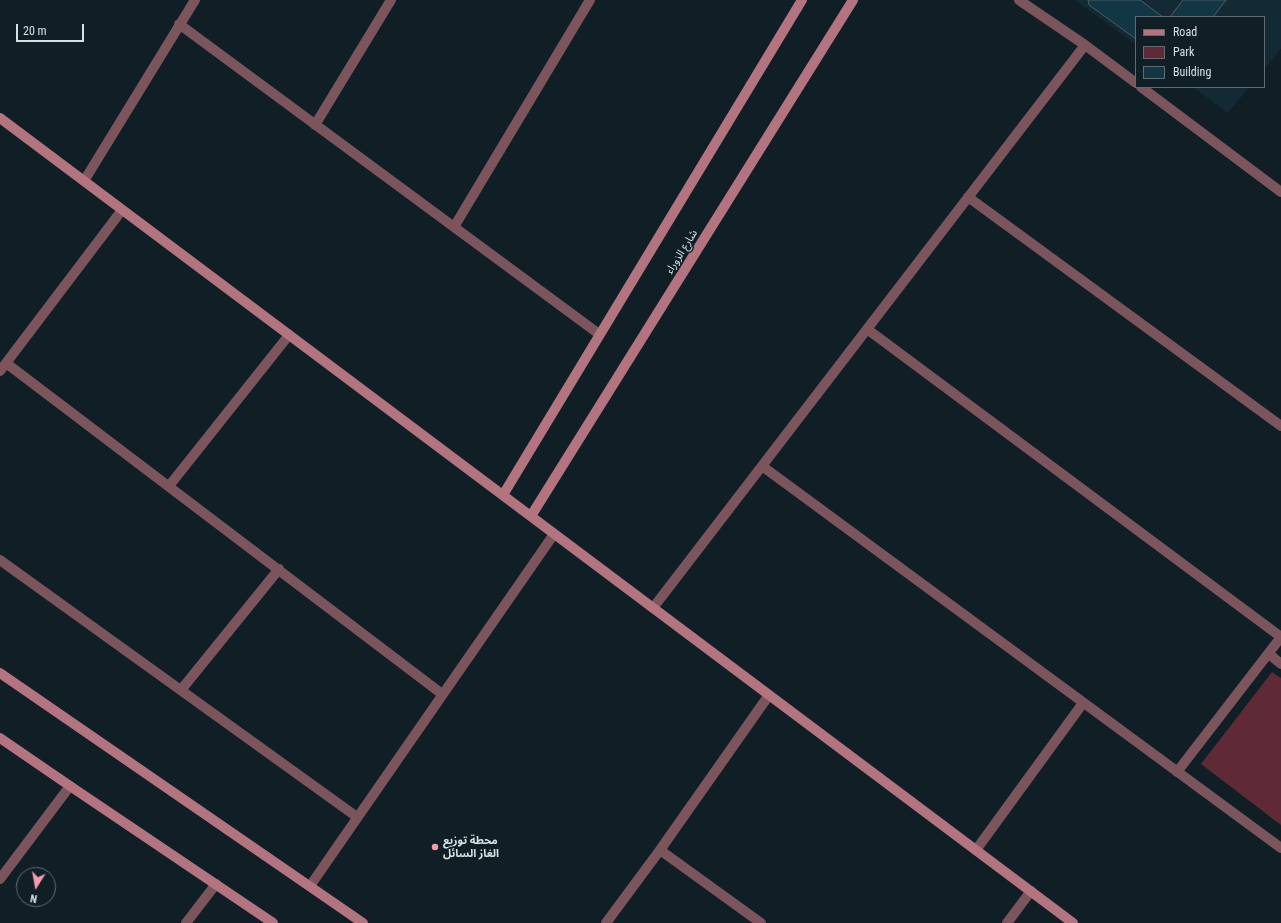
<!DOCTYPE html>
<meta charset="utf-8">
<style>
body{margin:0}
#map{position:relative;width:1281px;height:923px;overflow:hidden;background:#101f26;font-family:"Roboto Condensed",sans-serif}
canvas{display:block}
.legend{position:absolute;left:1135px;top:16px;width:130px;height:72px;box-sizing:border-box;background:#101f26;border:1px solid #606c72;margin:0;padding:5px 7px;list-style:none;font-size:12px;color:#d7e0e5}
.legend li{display:flex;align-items:center;gap:8px;height:20px}
.legend b{width:20px;border:1px solid #606c72}
.north{position:absolute;left:16px;top:867px;width:40px;height:40px;box-sizing:border-box;background:#101f26;border:1px solid #606c72;border-radius:50%;rotate:191deg;font-size:11px;font-weight:700;line-height:16px;text-align:center;color:#d7e0e5}
.north::after{content:'';display:block;margin:auto;width:14px;height:18px;background:#f39aab;clip-path:polygon(50% 0,100% 100%,50% 72%,0 100%)}
.scale{position:absolute;left:16px;top:24px;width:68px;height:18px;box-sizing:border-box;border:2px solid #d7e0e5;border-top:0;padding-left:5px;font-size:12px;line-height:14px;white-space:nowrap;color:#d7e0e5;-webkit-text-stroke:3px #101f26;paint-order:stroke}
</style>
<div id="map">
<canvas width="1281" height="923"></canvas>
<ul class="legend">
<li><b style="height:5px;background:#b37480"></b>Road</li>
<li><b style="height:11px;background:#602936"></b>Park</li>
<li><b style="height:11px;background:#133645"></b>Building</li>
</ul>
<div class="north">N</div>
<div class="scale">20 m</div>
</div>
<script>
const c = document.querySelector('canvas').getContext('2d');
c.lineJoin = 'round';
function fill(path, color) {
  c.fillStyle = color;
  c.fill(path, 'evenodd');
}
function toPath(rows) {
  const path = new Path2D();
  for (const r of rows) {
    path.moveTo(r[0], r[1]);
    for (let i = 2; i < r.length; i += 2) path.lineTo(r[i], r[i + 1]);
  }
  return path;
}
function trace(path, color, width, dash) {
  c.strokeStyle = color;
  c.lineWidth = width;
  c.lineCap = dash ? 'butt' : 'round';
  c.setLineDash(dash || []);
  c.stroke(path);
}
function drawText(font, color, halo, rows, align = 'center') {
  c.font = font + ' "Roboto Condensed","Noto Sans Arabic",sans-serif';
  c.lineWidth = 3;
  c.setLineDash([]);
  c.textBaseline = 'middle';
  c.strokeStyle = halo;
  c.fillStyle = color;
  for (const [text, x, y, turn = 0] of rows) {
    c.save();
    c.translate(x, y);
    c.rotate((+turn || 0) * Math.PI / 180);
    c.textAlign = isNaN(turn) ? turn : align;
    if (halo) c.strokeText(text, 0, 0);
    c.fillText(text, 0, 0);
    c.restore();
  }
}
fill(toPath([
 [1075,0,1281,0,1281,48,1264,69,1264,17,1136,17,1136,45],
 [1193,87,1249,87,1228,113]
]), '#132a35');
fill(toPath([
 [1272,672,1281,678,1281,825,1201,764]
]), '#602936');
const building = toPath([
 [1088,0,1140,0,1163,17,1136,17,1136,39,1089,5,1088,0],
 [1183,0,1226,0,1213,17,1170,17,1183,0]
]);
fill(building, '#133645');
trace(building, '#4b5d65', 1);
trace(toPath([
 [1019,0,1085,45,1136,83],
 [179,24,599,334],
 [1141,87,1281,192],
 [315,125,391,0],
 [84,181,195,0],
 [968,197,1281,426],
 [454,227,590,0],
 [867,329,1281,637],
 [6,363,442,694],
 [0,371,122,210],
 [762,466,1281,848],
 [169,486,289,335],
 [0,560,357,817],
 [653,608,1085,45],
 [1269,654,1281,664],
 [181,690,279,569],
 [1177,772,1281,637],
 [660,850,761,923],
 [976,850,1083,703],
 [0,879,70,786],
 [310,886,554,534],
 [186,923,216,884],
 [606,923,660,850,769,695],
 [1007,923,1031,891]
]), '#7c555c', 10);
trace(toPath([
 [0,118,1073,923],
 [503,495,802,0],
 [531,516,853,0],
 [0,673,363,923],
 [0,738,70,786,273,923]
]), '#b37480', 10);
for (const [x, y, r, color] of [
 [435,847,4,"#f39aab"]
]) {
  const dot = new Path2D();
  dot.arc(x, y, r, 0, 2 * Math.PI);
  c.fillStyle = color;
  c.fill(dot);
  trace(dot, '#101f26', 1.5);
}
drawText('11px', '#d7e0e5', '#101f26', [
 ["شارع الزوراء",682,252,-58]
]);
drawText('bold 11px', '#d7e0e5', '#101f26', [
 ["محطة توزيع",443,841],
 ["الغاز السائل",443,854]
], 'left');
</script>
